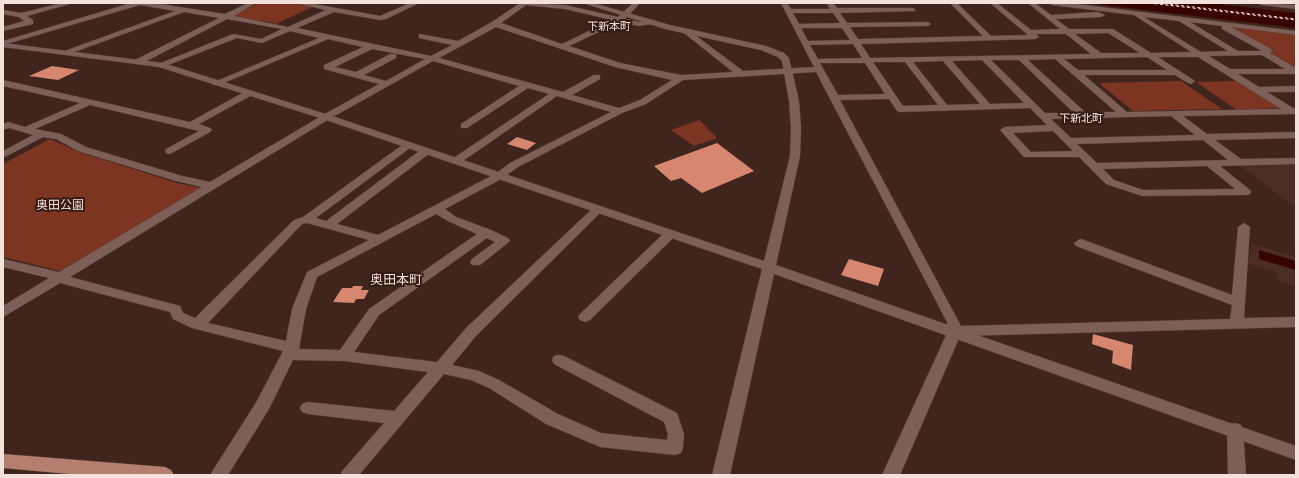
<!DOCTYPE html>
<meta charset="utf-8">
<style>
body{margin:0}
#map{position:relative;width:1299px;height:478px;overflow:hidden;background:#3f251e;font-family:"Source Sans 3",sans-serif}
canvas{display:block}
.frame{position:absolute;inset:0;border:4px solid #f3e1dc;pointer-events:none}
</style>
<div id="map">
<canvas width="1299" height="478"></canvas>
<div class="frame"></div>
</div>
<script>
const c = document.querySelector('canvas').getContext('2d');
c.lineJoin = 'round';
function fill(path, color) {
  c.fillStyle = color;
  c.fill(path, 'evenodd');
}
function toPath(rows) {
  const path = new Path2D();
  for (const r of rows) {
    path.moveTo(r[0], r[1]);
    for (let i = 2; i < r.length; i += 2) path.lineTo(r[i], r[i + 1]);
  }
  return path;
}
function trace(path, color, width, dash) {
  c.strokeStyle = color;
  c.lineWidth = width;
  c.lineCap = dash ? 'butt' : 'round';
  c.setLineDash(dash || []);
  c.stroke(path);
}
function drawText(font, color, halo, rows, align = 'center') {
  c.font = font + ' "Source Sans 3","Noto Sans JP",sans-serif';
  c.lineWidth = 4;
  c.setLineDash([]);
  c.textBaseline = 'middle';
  c.strokeStyle = halo;
  c.fillStyle = color;
  for (const [text, x, y, turn = 0] of rows) {
    c.save();
    c.translate(x, y);
    c.rotate((+turn || 0) * Math.PI / 180);
    c.textAlign = isNaN(turn) ? turn : align;
    if (halo) c.strokeText(text, 0, 0);
    c.fillText(text, 0, 0);
    c.restore();
  }
}
fill(toPath([
 [1296,164,1296,208,1241,166],
 [1251,244,1296,257,1296,287,1278,281,1277,273,1249,264]
]), '#4c2d23');
fill(toPath([
 [259,3,289,3,312,7,276,24,264,21,231,17],
 [1228,26,1296,34,1296,69,1272,55,1271,51],
 [1181,81,1222,109,1133,111,1099,83],
 [1237,81,1281,108,1237,110,1196,82],
 [699,120,717,138,694,146,671,130],
 [50,139,79,152,177,183,202,188,61,271,3,257,3,164]
]), '#7d3521');
fill(toPath([
 [1086,3,1211,3,1296,13,1296,28],
 [1259,250,1296,261,1296,270,1259,259]
]), '#380400');
trace(toPath([
 [1149,3,1296,20],
 [1159,3,1296,19]
]), '#f4ddd7', 1, [3, 2.5]);
fill(toPath([
 [52,66,79,70,58,80,29,76],
 [517,137,536,143,527,150,507,144],
 [717,143,754,171,702,193,681,178,671,181,654,166],
 [849,259,884,269,878,286,841,275],
 [353,286,363,286,361,290,369,290,364,299,356,299,354,303,333,302,342,288,352,288],
 [1093,334,1133,345,1131,370,1112,363,1113,351,1092,344]
]), '#d7866f');
const street = toPath([
 [62,3,73,3,27,16,33,20,33,24,3,31,3,27,24,21,19,17,3,14,3,10,21,13,62,3],
 [131,3,154,3,225,14,248,3,256,3,234,16,288,27,326,10,295,3,309,3,380,16,410,3,419,3,386,19,380,20,334,12,297,28,431,56,452,45,419,38,419,34,458,41,492,22,520,3,565,5,618,17,633,3,640,3,625,19,639,22,649,20,653,22,652,24,639,26,620,22,569,46,620,63,681,75,733,72,684,33,683,31,687,29,743,71,814,67,781,3,787,3,791,9,830,9,827,3,833,3,837,8,913,8,915,9,915,11,840,13,847,23,927,22,931,24,927,26,850,27,858,39,983,36,950,3,957,3,991,36,1028,35,990,3,997,3,1031,30,1060,29,1028,3,1035,3,1051,15,1098,12,1105,15,1101,17,1056,19,1069,29,1113,29,1151,53,1191,52,1134,15,1052,5,1049,3,1069,3,1296,31,1296,35,1231,27,1271,49,1272,51,1270,53,1296,68,1295,74,1238,74,1259,87,1296,86,1296,92,1267,92,1293,108,1296,108,1296,114,1183,116,1207,134,1296,132,1296,138,1215,140,1241,159,1296,158,1296,164,1220,166,1250,190,1251,192,1250,194,1246,195,1142,196,1106,184,1079,157,1024,157,1000,130,1005,127,1047,125,1030,108,900,112,897,111,889,99,840,100,961,326,1230,319,1232,305,1076,246,1074,243,1080,239,1084,240,1232,295,1238,227,1244,223,1250,227,1244,318,1296,317,1296,327,960,336,900,475,882,475,948,331,947,322,816,72,683,80,646,104,622,113,518,167,503,178,445,209,456,217,491,230,508,238,510,241,480,265,472,265,470,262,472,259,495,242,487,238,379,315,354,352,437,362,466,328,593,208,601,208,603,210,601,212,476,336,452,365,479,371,499,380,558,414,601,433,667,440,668,434,664,422,554,364,552,360,554,356,559,355,564,356,677,413,684,434,683,448,681,453,675,455,600,447,546,424,489,388,471,380,444,374,359,475,340,475,343,470,384,423,308,414,302,412,300,408,302,404,308,402,394,411,428,372,344,361,293,360,269,409,228,475,210,475,257,401,283,351,192,328,173,319,170,312,60,283,3,317,3,306,49,278,3,267,3,259,59,272,202,187,176,181,78,151,56,139,43,137,3,158,3,151,33,135,9,128,3,130,3,124,8,122,25,127,80,103,3,86,3,80,190,122,246,91,252,91,252,95,199,124,210,128,212,130,210,132,170,154,166,153,165,151,166,149,199,131,90,105,35,129,61,134,86,147,182,176,210,182,323,115,379,84,324,69,324,65,363,47,328,39,219,85,213,85,212,83,319,38,290,31,262,43,237,38,163,67,157,67,156,65,233,34,261,39,282,29,227,19,141,64,135,64,135,60,219,18,184,12,66,55,59,53,175,11,140,5,3,45,3,41,131,3],
 [526,5,565,9,612,20,562,44,501,23,526,5],
 [793,13,833,13,840,23,799,24,793,13],
 [1144,17,1179,21,1228,51,1201,52,1144,17],
 [1190,22,1222,26,1222,29,1262,51,1238,51,1190,22],
 [496,27,615,67,672,80,640,100,619,108,572,95,600,79,600,75,594,75,563,92,439,58,496,27],
 [801,28,842,28,850,40,808,41,801,28],
 [1108,33,1140,53,1101,53,1075,34,1108,33],
 [1036,34,1066,34,1091,54,870,58,861,44,1035,39,1039,37,1036,34],
 [853,44,862,58,818,59,810,45,853,44],
 [372,49,425,59,386,81,364,75,396,58,396,54,390,54,356,72,335,67,372,49],
 [1262,55,1285,69,1230,69,1209,56,1262,55],
 [1147,57,1167,70,1078,70,1064,59,1147,57],
 [1158,57,1198,57,1281,109,1127,112,1084,75,1175,75,1188,83,1191,84,1195,81,1158,57],
 [1055,59,1116,112,1085,112,1028,60,1055,59],
 [982,60,1024,103,990,104,952,61,982,60],
 [991,60,1019,60,1074,113,1045,113,991,60],
 [433,61,519,86,461,124,461,128,467,128,528,88,549,94,452,159,451,161,452,163,460,163,557,96,611,112,510,163,495,174,378,235,337,224,430,153,431,151,430,149,422,149,326,221,316,218,414,145,409,142,405,143,303,217,294,220,195,318,183,313,180,306,70,277,329,119,433,61],
 [943,61,980,104,947,105,913,62,943,61],
 [873,62,905,62,938,105,903,106,873,62],
 [820,63,865,63,885,94,838,95,820,63],
 [1171,116,1195,135,1071,138,1051,119,1171,116],
 [1053,131,1073,151,1031,152,1013,133,1053,131],
 [1203,140,1228,160,1097,163,1077,144,1203,140],
 [1207,166,1235,189,1143,190,1114,180,1103,169,1207,166],
 [436,214,448,221,477,234,369,309,340,350,299,349,306,309,317,277,436,214],
 [307,223,369,240,307,272,292,309,286,341,208,323,302,224,307,223],
 [670,230,674,231,676,234,674,237,590,320,585,322,580,320,578,317,580,314,666,231,670,230],
 [1235,423,1241,425,1243,430,1246,475,1228,475,1227,430,1229,425,1235,423]
]);
const secondary = toPath([
 [583,3,593,3,670,25,766,46,784,53,789,58,799,101,801,128,800,156,776,265,1296,446,1296,460,774,274,730,475,712,475,762,269,323,119,159,67,3,47,3,43,163,63,329,115,764,261,790,156,791,128,789,101,782,61,778,57,761,50,665,29,583,3],
 [1258,3,1296,5,1296,9,1261,5,1258,3]
]);
const primary = toPath([
 [3,454,165,467,171,470,174,475,80,475,3,468,3,454]
]);
trace(street, '#56403a', 1);
trace(secondary, '#56403a', 1);
trace(primary, '#56403a', 1);
fill(street, '#7d5f57');
fill(secondary, '#7d5f57');
fill(primary, '#b57f70');
drawText('11px', '#f3e1dc', '#341b14', [
 ["下新本町",609,28],
 ["下新北町",1081,120]
]);
drawText('12px', '#f6dfd8', '#341b14', [
 ["奥田公園",60,206]
]);
drawText('13px', '#f3e1dc', '#341b14', [
 ["奥田本町",396,281]
]);
</script>
